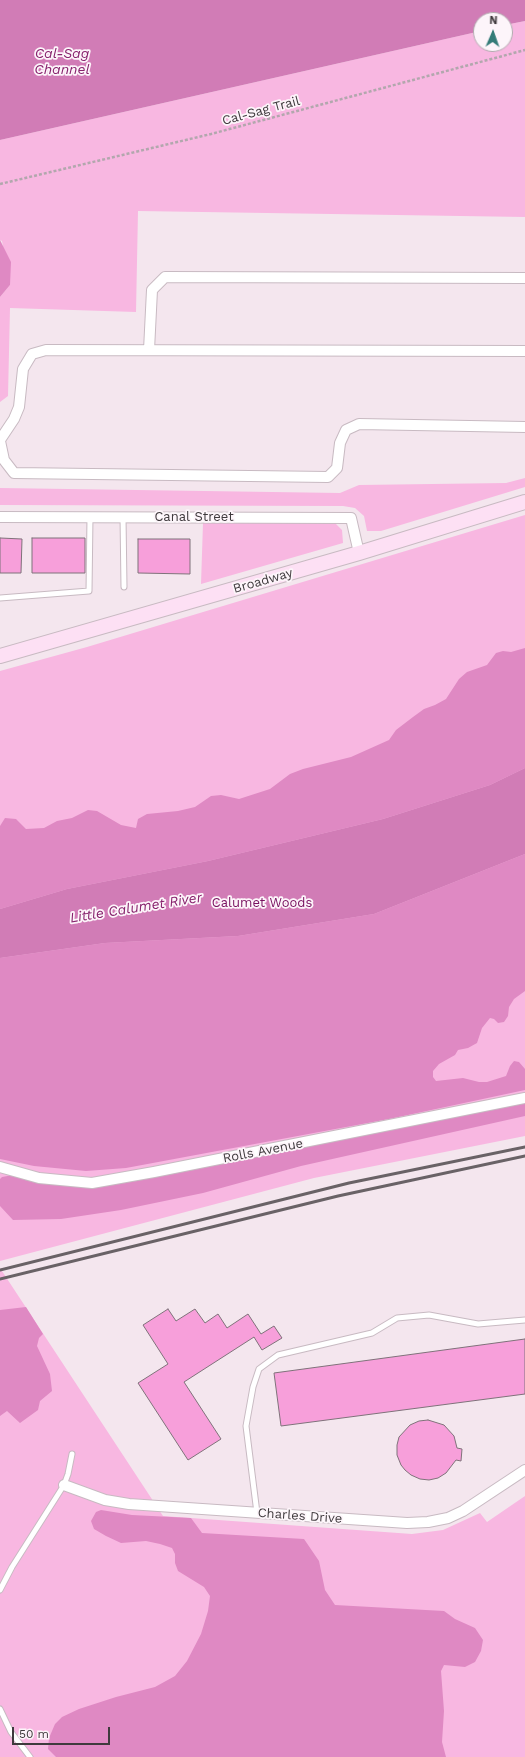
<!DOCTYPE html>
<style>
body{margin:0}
#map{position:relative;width:525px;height:1757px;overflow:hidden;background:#f4e6ee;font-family:"Work Sans",sans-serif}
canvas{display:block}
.north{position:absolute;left:473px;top:12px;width:40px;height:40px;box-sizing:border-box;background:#fdf5fa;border:1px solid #b1aaae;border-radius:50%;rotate:2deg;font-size:11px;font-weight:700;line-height:16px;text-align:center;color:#3f3a3d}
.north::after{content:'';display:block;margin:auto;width:14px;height:18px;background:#347c78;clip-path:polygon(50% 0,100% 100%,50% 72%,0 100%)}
.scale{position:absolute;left:12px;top:1727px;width:98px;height:18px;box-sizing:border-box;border:2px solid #3f3a3d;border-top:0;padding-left:5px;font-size:12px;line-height:14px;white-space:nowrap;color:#3f3a3d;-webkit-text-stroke:3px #fdf5fa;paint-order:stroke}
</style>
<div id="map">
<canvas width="525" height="1757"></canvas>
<div class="north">N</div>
<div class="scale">50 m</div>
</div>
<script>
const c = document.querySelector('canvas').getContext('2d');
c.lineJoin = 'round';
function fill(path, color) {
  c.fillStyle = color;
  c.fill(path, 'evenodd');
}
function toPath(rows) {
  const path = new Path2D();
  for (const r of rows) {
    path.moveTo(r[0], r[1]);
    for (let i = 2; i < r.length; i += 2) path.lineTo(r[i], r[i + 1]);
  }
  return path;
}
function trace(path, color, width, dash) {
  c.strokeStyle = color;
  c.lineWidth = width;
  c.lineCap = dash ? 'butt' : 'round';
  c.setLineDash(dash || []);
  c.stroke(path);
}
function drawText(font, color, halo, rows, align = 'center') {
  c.font = font + ' "Work Sans",sans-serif';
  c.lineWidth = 3.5;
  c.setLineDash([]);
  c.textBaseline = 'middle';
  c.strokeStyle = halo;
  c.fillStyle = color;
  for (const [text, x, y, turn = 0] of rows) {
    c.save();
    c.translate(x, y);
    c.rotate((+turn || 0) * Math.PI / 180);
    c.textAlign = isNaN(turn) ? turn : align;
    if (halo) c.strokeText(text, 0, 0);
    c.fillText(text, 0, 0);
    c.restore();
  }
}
fill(toPath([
 [525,21,525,217,138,211,136,312,10,308,8,396,0,402,0,297,10,285,2,241,0,240,0,140,481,31,481,44,505,44,505,25],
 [525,478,525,487,381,531,367,531,364,516,355,508,343,506,0,505,0,488,340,493,359,485,506,483],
 [525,515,525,1136,314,1178,0,1261,0,671,87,647],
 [203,523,335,523,342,530,343,543,201,584],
 [0,1268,163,1516,412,1534,443,1530,480,1513,487,1522,525,1496,525,1757,0,1757]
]), '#f8b7e1');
fill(toPath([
 [0,240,11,262,10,285,0,297],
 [525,648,525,768,490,785,383,819,208,861,67,889,0,909,0,826,5,818,16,819,26,829,44,828,57,821,72,818,88,810,97,811,121,825,136,828,138,819,147,814,178,811,195,807,211,796,221,795,239,799,270,789,290,774,303,769,351,757,389,740,396,730,413,717,424,709,435,705,446,699,459,679,467,672,487,665,496,653,503,651,511,652],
 [525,854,525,991,514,999,509,1007,508,1016,504,1022,498,1023,494,1019,490,1018,482,1028,477,1043,468,1048,458,1050,455,1055,439,1064,433,1071,433,1077,436,1081,463,1078,479,1082,487,1082,506,1076,510,1066,514,1061,519,1062,525,1069,525,1090,389,1119,126,1168,86,1171,34,1166,0,1159,0,958,105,943,238,936,374,914],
 [525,1102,525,1116,301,1166,203,1193,121,1210,61,1219,13,1220,0,1206,0,1179,2,1177,19,1174,91,1183],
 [26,1307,43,1334,39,1338,37,1346,50,1374,52,1391,40,1401,38,1410,20,1423,7,1411,0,1416,0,1310],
 [101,1510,132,1515,191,1518,202,1533,304,1539,319,1561,325,1590,335,1605,444,1611,455,1619,475,1628,483,1640,481,1651,475,1662,465,1667,444,1665,441,1671,444,1711,442,1742,446,1757,56,1757,48,1749,49,1738,55,1724,62,1717,79,1709,116,1697,155,1687,175,1676,187,1661,201,1634,208,1611,210,1596,204,1587,178,1571,175,1563,175,1554,172,1548,160,1544,146,1541,121,1543,106,1536,94,1529,91,1521,96,1512]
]), '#df89c3');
fill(toPath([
 [0,0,525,0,525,21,505,25,505,20,481,20,481,31,0,140],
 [525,768,525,854,374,914,238,936,105,943,0,958,0,909,67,889,208,861,383,819,490,785]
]), '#d17cb6');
const building = toPath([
 [0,538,22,539,21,573,0,573,0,538],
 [32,538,85,538,85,573,32,573,32,538],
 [138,539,190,539,190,574,138,573,138,539],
 [168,1309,176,1321,195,1309,205,1323,218,1314,227,1328,248,1314,261,1334,274,1326,282,1338,262,1350,254,1337,184,1382,221,1439,188,1460,138,1383,168,1364,143,1325,168,1309],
 [525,1339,525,1394,281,1426,274,1373,525,1339],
 [428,1420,444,1425,454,1436,457,1448,462,1449,461,1461,456,1460,446,1473,438,1478,429,1480,420,1479,411,1475,405,1470,401,1465,397,1455,397,1445,399,1437,410,1425,419,1421,428,1420]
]);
fill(building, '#f79fda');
trace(building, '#7f727a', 1);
const lane = toPath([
 [123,517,124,587],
 [0,598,89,591,90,517],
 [257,1513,246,1426,253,1387,259,1369,278,1355,372,1333,397,1318,429,1315,478,1324,525,1320],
 [0,1590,12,1567,64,1485,68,1474,72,1454],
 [0,1709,11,1732,30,1757]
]);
const street = toPath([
 [149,350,152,290,165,277,525,278],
 [0,440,14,419,19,407,23,369,32,354,46,350,525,351],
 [0,441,4,460,14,473,328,477,337,468,340,443,346,430,359,424,525,427],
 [0,517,351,518,359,553],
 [0,1167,39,1178,92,1183,154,1172,525,1098],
 [64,1485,105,1500,129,1504,407,1523,428,1522,448,1518,463,1511,525,1470]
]);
const secondary = toPath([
 [0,656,359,553,525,502]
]);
trace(lane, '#c8bac2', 7);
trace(street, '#c8bac2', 12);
trace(secondary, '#c8bac2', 16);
trace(toPath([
 [0,184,211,134,525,50]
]), '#b2a7ad', 2.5, [3, 2]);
trace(lane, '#fff', 5);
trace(street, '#fff', 10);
trace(secondary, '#fde0f4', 14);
trace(toPath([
 [0,1270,349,1183,525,1147],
 [0,1279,338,1196,525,1156]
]), '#696266', 3);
drawText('13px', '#3f3a3d', '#fdf5fa', [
 ["Cal-Sag Trail",261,111,-15],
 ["Canal Street",194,517],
 ["Broadway",263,581,-16],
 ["Rolls Avenue",263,1151,-11],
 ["Charles Drive",300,1516,4]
]);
drawText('13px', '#781160', '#fdf5fa', [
 ["Calumet Woods",262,903]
]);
drawText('italic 14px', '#87226d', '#fdf5fa', [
 ["Cal-Sag",62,54],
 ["Channel",62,70],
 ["Little Calumet River",136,908,-9]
]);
</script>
